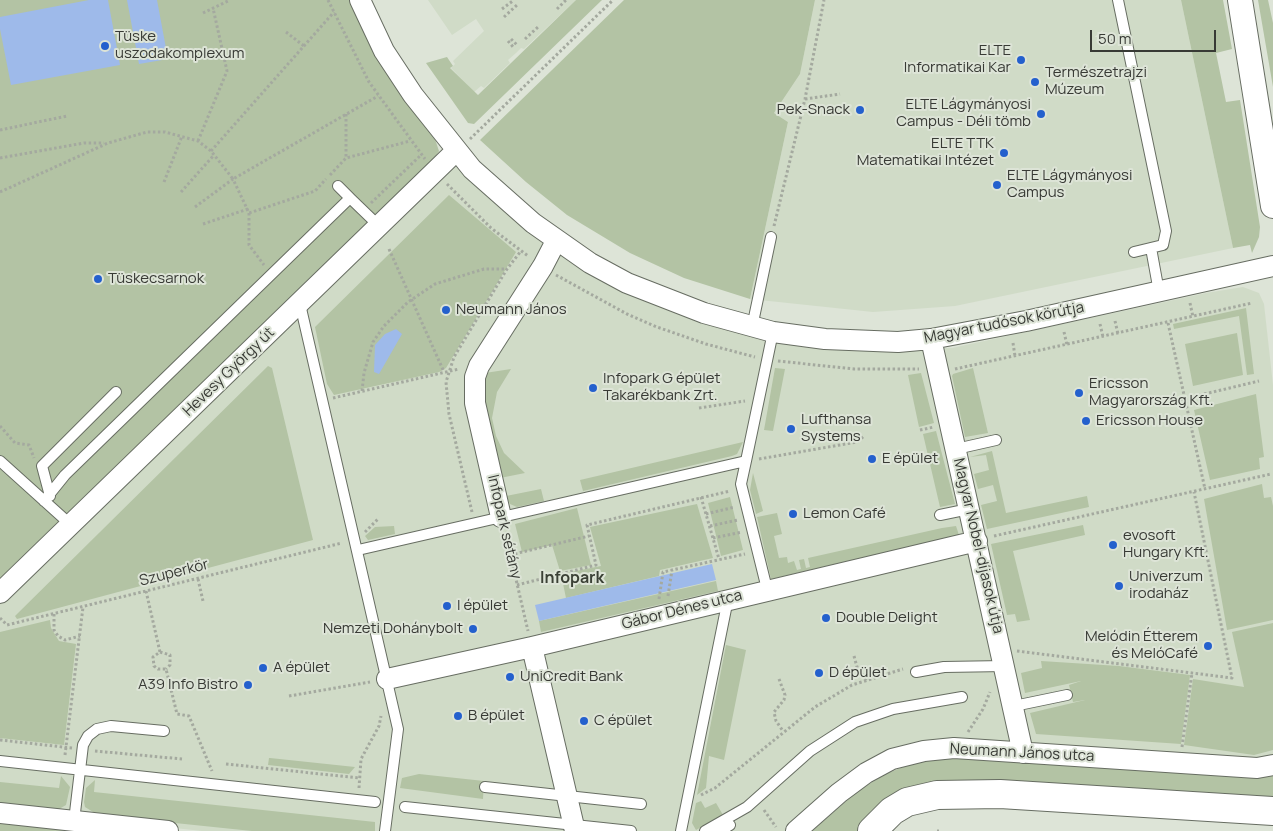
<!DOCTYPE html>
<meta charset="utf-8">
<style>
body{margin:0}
#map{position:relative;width:1273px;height:831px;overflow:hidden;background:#dde4d7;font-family:Manrope,sans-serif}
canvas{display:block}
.scale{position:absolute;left:1090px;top:30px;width:126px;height:22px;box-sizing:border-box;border:2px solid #383a35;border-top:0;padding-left:6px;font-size:15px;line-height:18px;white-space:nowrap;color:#383a35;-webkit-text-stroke:4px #dde4d7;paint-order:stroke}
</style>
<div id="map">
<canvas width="1273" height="831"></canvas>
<div class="scale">50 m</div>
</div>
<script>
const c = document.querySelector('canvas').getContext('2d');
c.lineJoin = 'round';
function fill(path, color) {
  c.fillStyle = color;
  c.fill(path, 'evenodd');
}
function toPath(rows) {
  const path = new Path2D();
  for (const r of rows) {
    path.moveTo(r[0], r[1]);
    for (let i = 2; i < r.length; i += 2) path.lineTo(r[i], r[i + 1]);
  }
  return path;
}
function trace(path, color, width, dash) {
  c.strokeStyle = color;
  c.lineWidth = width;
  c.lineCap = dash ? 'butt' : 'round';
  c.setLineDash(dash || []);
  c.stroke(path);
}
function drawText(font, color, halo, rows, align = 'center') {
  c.font = font + ' Manrope,sans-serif';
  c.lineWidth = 4;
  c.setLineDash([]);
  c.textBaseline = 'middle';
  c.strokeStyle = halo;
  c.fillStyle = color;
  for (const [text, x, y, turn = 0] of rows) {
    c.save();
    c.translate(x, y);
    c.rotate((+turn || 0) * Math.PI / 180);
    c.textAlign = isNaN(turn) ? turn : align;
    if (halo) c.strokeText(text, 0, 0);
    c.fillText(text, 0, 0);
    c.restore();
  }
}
fill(toPath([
 [428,0,576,0,524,49,521,48,516,53,508,60,510,63,484,88,481,86,474,92,451,68,455,64,453,61,484,31,476,19,452,35],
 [815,0,1181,0,1233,248,955,306,873,312,750,299,788,122,774,113,800,74],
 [439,151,469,178,703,323,742,334,843,350,952,348,1206,293,1243,287,1259,293,1264,304,1273,385,1273,759,923,748,792,831,202,831,0,809,0,583,427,170]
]), '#d0dbc7');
fill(toPath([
 [0,0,350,0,396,86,435,139,439,151,427,170,0,583],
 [576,0,602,0,474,124,468,123,426,63,447,57,453,66,450,68,478,95],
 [624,0,815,0,800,74,774,113,788,122,750,299,684,278,630,253,567,215,526,182,480,140],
 [1181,0,1223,0,1232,49,1216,53,1226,102,1240,100,1260,227,1259,237,1252,253,1250,245,1233,248],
 [1258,0,1268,0,1273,23,1273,87],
 [449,195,516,252,446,368,439,372,334,395,327,384,315,327],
 [1246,308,1254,374,1247,375,1239,316,1174,329,1173,324],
 [1237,333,1243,375,1193,386,1185,344],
 [268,366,272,368,313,540,17,619,15,616],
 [775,368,785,369,773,431,764,430],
 [973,368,988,433,965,437,952,376,953,374],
 [511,369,497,392,492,418,496,436,504,453,525,473,500,478,482,403,485,373],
 [921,373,934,423,919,427,908,375],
 [1256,394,1264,457,1259,458,1260,469,1210,480,1194,410],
 [936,431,955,504,940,507,923,434],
 [743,442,737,454,732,456,583,491,580,480],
 [992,451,1006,513,1087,496,1089,507,987,529,981,505,997,501,993,485,978,489,974,474,989,470,986,455,970,457],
 [753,473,763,511,756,514,750,490],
 [1262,484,1264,498,1271,497,1273,506,1273,620,1227,630,1204,499],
 [541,489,544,501,517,507,510,504,506,496],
 [730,497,743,550,721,556,708,503],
 [697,504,713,558,660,570,659,576,566,598,561,574,601,566,590,527],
 [577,508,591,565,560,571,552,545,522,552,515,524],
 [777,513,782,534,774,536,779,558,787,557,788,563,794,561,797,570,801,569,799,560,804,559,806,568,810,567,808,558,942,528,956,526,959,535,771,579,757,517],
 [1083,525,1085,535,1013,551,1030,620,1017,622,1015,614,1007,615,991,544],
 [394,526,395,534,368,540,365,536,375,527],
 [716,581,718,591,541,632,539,621],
 [50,620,51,628,59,641,76,644,64,745,0,738,0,632],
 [1273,623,1273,750,1254,755,1184,745,1193,679,1244,687,1232,632],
 [726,645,746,650,724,760,709,756,706,788,697,795],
 [1041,661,1119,666,1190,675,1181,744,1036,734,1030,713,1085,700,1073,702,1069,685,1081,681,1025,693,1021,673,1042,668],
 [269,758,270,758,355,767,349,774,268,765],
 [963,758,1244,777,1273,776,1273,798,998,780,941,780,896,792,871,811,857,831,812,831,859,790,886,774,910,764,933,759],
 [419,774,484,781,483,799,400,788,402,778],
 [61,776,70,787,66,805,59,809,0,804,0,782,59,788],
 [95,780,94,792,375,822,375,831,252,831,98,815,85,807,84,802,86,788],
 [701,801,705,808,716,803,723,815,696,830,692,823,696,803],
 [0,823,73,831,0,831]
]), '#b3c3a4');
fill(toPath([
 [89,0,108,0,120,65,11,85,0,29,0,17],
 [127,0,157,0,168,59,139,64],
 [396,329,402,334,379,374,374,372,375,345,385,334],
 [712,564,716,580,539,621,535,605]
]), '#9ebaea');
const service = toPath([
 [1118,0,1166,231,1163,245,1134,252],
 [338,186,350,198],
 [1151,248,1159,292],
 [300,304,398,729,385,831],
 [752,327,771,237],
 [956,449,996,440],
 [0,461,71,525],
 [746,461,741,484,767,589],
 [50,496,42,466,116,392],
 [44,501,65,475,350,198,379,226],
 [940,515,969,509],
 [358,550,746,461,773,332],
 [916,672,944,667,1005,666],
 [1014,706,1067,695],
 [0,761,375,802],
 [485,787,641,804],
 [405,807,631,831],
 [74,821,83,745,88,736,97,729,111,726,164,731],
 [681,831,728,599],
 [705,831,747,807,810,751,855,722,893,709,962,697],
 [720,831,730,825]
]);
const minor = toPath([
 [360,0,384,51,413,95,472,169,533,223,590,263,627,283,704,313,773,332,825,339,898,342,931,339,1026,321,1273,266],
 [931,339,1023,753],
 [501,517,475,403,475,377,479,366,543,266,556,241],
 [0,593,456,151],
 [532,647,575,831],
 [387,679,532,647,977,541],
 [0,813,168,831],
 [796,831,839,793,866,773,892,759,924,751,954,748,1257,768,1273,765]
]);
const tertiary = toPath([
 [1240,0,1273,206]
]);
const primary = toPath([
 [872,831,892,811,907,802,937,795,1000,794,1273,811]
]);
trace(service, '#676d62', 12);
trace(minor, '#676d62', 22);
trace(tertiary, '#676d62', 26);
trace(primary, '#676d62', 30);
trace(toPath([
 [328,0,369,82,425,159],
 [502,9,514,0],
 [557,9,566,0],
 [203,13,230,0],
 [504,17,517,5],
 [286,32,304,46],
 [511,39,517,45],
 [525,39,538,27],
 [508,41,514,48],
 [1100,43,1114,40],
 [805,99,840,94],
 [346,114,346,158],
 [0,130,67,116],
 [470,139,613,0],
 [198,141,227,71,213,8],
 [211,151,334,12],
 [0,158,84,143,104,143],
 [330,175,346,158,410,141],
 [164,182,182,136],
 [447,184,491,228,528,256],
 [0,192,108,143,147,132,165,132,198,141,211,151,233,179,378,96],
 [181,192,214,155],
 [371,203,421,155],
 [195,207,233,179,249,213,315,191,326,179],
 [249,213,249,245,264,265],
 [203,224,248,209],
 [774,226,805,99,824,0],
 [389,249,444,372],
 [556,275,627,314,657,327,706,344,755,357],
 [1190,303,1193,317],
 [1115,321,1118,334],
 [1168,323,1205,489],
 [1100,324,1103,337],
 [1064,332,1067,345],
 [1013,343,1015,356],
 [778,361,854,369,919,369],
 [955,369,1252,303],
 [362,391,364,373,373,342,384,326,408,302,435,284,484,269,507,269],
 [333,398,459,369],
 [1175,401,1259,381],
 [699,408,745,401],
 [0,426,15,443,29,445,34,458],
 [920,430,934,427],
 [759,459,857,442,864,436],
 [701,497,719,559],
 [472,512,449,414,446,382,454,357,507,269,521,251],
 [706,514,735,507],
 [710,526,738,520],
 [365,532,379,518],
 [505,532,528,631],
 [994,536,1271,474],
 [713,538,742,532],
 [510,555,589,536],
 [198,579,203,601],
 [517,585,596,565,587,525,730,491],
 [146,591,160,652,153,657,154,666,158,669,166,669,177,714,189,716,212,771],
 [668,596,672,570],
 [659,599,663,572,745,554],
 [54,614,54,630,58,636,65,640,80,636],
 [0,618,7,625,342,543],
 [1017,651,1232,678,1194,492],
 [160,652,170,655,170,665,166,669],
 [854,656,857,667,867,680],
 [779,679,785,695,784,700,774,712,776,721,783,731],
 [289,696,370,682],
 [968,732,983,709,990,692],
 [0,740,72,748],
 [1182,747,1192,673],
 [95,751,182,759],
 [65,755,83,607],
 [226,764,359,778],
 [359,788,361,759,379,726,381,716],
 [701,795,715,788,815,707,852,685,903,669],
 [764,810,776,827],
 [937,831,939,831]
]), '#a4a99f', 3, [2.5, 2.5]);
trace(service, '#fff', 10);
trace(minor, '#fff', 20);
trace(tertiary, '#fff', 24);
trace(primary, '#fff', 28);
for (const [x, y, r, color] of [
 [105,46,5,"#2460cd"],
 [1021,60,5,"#2460cd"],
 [1035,82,5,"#2460cd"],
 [860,110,5,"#2460cd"],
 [1041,114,5,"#2460cd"],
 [1004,153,5,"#2460cd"],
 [997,185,5,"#2460cd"],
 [98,279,5,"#2460cd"],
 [446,310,5,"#2460cd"],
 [593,388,5,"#2460cd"],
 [1079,393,5,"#2460cd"],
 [1086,421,5,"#2460cd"],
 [791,429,5,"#2460cd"],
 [872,459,5,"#2460cd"],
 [793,514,5,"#2460cd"],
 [1113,545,5,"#2460cd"],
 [1119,586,5,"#2460cd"],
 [447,606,5,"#2460cd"],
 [826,618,5,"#2460cd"],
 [473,629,5,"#2460cd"],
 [1208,646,5,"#2460cd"],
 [263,668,5,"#2460cd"],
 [819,673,5,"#2460cd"],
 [510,677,5,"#2460cd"],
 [248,685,5,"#2460cd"],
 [458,716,5,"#2460cd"],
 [584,721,5,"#2460cd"]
]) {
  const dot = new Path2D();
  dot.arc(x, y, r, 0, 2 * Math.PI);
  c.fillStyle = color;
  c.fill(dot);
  trace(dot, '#dde4d7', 2);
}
drawText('15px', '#383a35', '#dde4d7', [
 ["Tüske",115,37],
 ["uszodakomplexum",115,54],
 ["ELTE",1011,51,"right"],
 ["Informatikai Kar",1011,68,"right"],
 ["Természetrajzi",1045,73],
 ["Múzeum",1045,90],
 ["ELTE Lágymányosi",1031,105,"right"],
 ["Campus - Déli tömb",1031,122,"right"],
 ["Pek-Snack",850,110,"right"],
 ["ELTE TTK",994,144,"right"],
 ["Matematikai Intézet",994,161,"right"],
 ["ELTE Lágymányosi",1007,176],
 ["Campus",1007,193],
 ["Tüskecsarnok",108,279],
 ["Neumann János",456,310],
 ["Infopark G épület",603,379],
 ["Takarékbank Zrt.",603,396],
 ["Ericsson",1089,384],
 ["Magyarország Kft.",1089,401],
 ["Lufthansa",801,420],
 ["Systems",801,437],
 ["Ericsson House",1096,421],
 ["E épület",882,459],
 ["Lemon Café",803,514],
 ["evosoft",1123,536],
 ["Hungary Kft.",1123,553],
 ["Univerzum",1129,577],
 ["irodaház",1129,594],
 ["I épület",457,606],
 ["Double Delight",836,618],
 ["Nemzeti Dohánybolt",463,629,"right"],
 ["Melódin Étterem",1198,637,"right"],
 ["és MelóCafé",1198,654,"right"],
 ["A épület",273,668],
 ["D épület",829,673],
 ["UniCredit Bank",520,677],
 ["A39 Info Bistro",238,685,"right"],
 ["B épület",468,716],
 ["C épület",594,721]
], 'left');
drawText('15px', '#383a35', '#dde4d7', [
 ["Magyar tudósok körútja",1004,323,-11],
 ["Hevesy György út",229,372,-44],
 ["Infopark sétány",504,527,77],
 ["Magyar Nobel-díjasok útja",978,546,77],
 ["Szuperkör",174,573,-14],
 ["Gábor Dénes utca",682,610,-14],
 ["Neumann János utca",1022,753,3]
]);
drawText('bold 16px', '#3b4136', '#dde4d7', [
 ["Infopark",572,579]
]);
</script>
